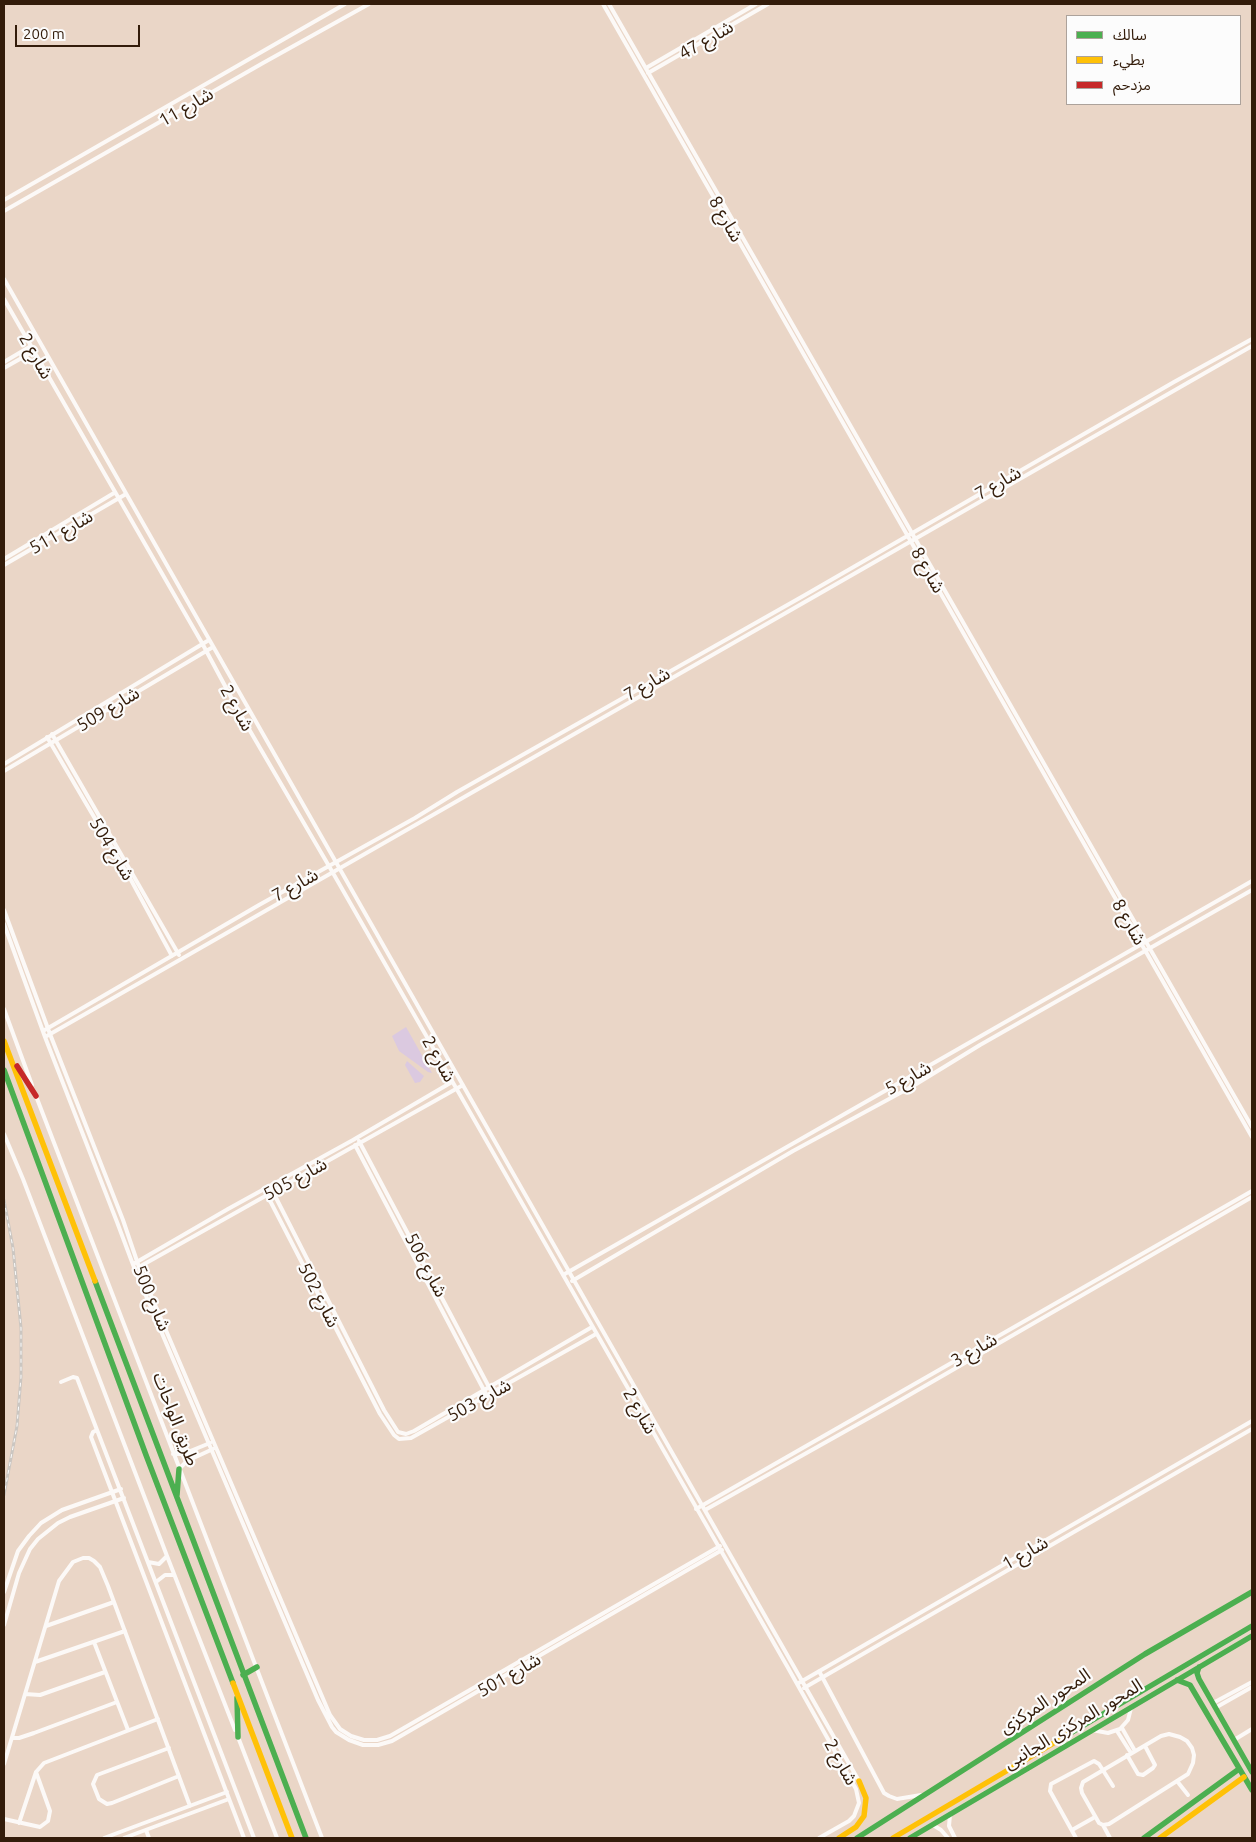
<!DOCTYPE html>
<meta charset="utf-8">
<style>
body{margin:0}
#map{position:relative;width:1256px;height:1842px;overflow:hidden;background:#ead6c7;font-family:Ubuntu,"Noto Sans Arabic",sans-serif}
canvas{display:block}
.frame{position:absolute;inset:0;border:5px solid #331c0a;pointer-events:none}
.legend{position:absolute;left:1066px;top:15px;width:175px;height:90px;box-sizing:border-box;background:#fcfcfc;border:1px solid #aca29b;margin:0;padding:6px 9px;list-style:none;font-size:15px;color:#331c0a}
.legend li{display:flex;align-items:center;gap:10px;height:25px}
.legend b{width:25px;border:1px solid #aca29b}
.scale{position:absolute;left:15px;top:25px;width:125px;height:22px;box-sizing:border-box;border:2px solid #331c0a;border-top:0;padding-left:6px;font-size:15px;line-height:18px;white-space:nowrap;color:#331c0a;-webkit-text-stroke:4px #fcfcfc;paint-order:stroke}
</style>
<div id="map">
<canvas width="1256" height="1842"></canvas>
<div class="frame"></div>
<ul class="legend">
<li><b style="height:6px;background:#4caf50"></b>سالك</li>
<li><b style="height:6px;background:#ffc107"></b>بطيء</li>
<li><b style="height:6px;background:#c62828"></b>مزدحم</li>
</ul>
<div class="scale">200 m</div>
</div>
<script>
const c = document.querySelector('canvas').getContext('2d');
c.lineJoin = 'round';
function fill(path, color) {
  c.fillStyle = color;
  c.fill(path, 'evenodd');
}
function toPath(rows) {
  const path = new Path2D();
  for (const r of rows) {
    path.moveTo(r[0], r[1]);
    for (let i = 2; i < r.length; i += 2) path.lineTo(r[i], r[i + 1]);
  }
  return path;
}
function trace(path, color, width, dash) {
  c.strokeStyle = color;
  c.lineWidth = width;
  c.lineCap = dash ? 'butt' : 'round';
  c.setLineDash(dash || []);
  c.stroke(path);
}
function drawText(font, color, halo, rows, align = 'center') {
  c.font = font + ' Ubuntu,"Noto Sans Arabic",sans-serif';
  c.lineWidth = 4.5;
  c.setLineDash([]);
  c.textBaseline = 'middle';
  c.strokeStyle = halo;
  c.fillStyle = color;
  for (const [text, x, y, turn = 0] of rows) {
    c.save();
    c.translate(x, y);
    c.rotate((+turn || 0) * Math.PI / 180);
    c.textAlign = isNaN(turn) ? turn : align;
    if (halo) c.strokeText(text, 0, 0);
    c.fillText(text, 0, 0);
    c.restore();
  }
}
fill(toPath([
 [406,1027,432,1073,428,1072,399,1051,392,1036],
 [407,1061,424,1076,420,1082,415,1083,405,1065]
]), '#dbc9e0');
trace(toPath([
 [603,4,1252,1137],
 [609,4,1252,1127],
 [646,68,756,4],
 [648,73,768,4],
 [4,200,345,4],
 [4,211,263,63,369,4],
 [4,279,859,1781],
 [4,299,202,643,239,712,333,873,787,1666,856,1789,859,1803,854,1816,849,1821,819,1838],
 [4,362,31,346],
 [4,368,34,351],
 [4,559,114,493],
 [4,565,126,494],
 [52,734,179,955],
 [47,737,131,880,172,956],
 [4,764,209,640],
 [4,771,213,647],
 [4,910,50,1034,123,1220,139,1267,330,1715,340,1729,351,1736,364,1740,377,1740,390,1736,720,1546],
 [4,924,45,1037,117,1222,135,1270,318,1700,332,1727,336,1732,349,1740,363,1745,378,1745,392,1741,722,1550],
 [4,1009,32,1085],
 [43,1031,259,905,415,818,457,792,805,595,1174,382,1252,339],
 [45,1037,1252,346],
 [36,1096,322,1838],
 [4,1134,23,1179,167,1556,235,1730],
 [359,1141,490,1389],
 [355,1145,487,1396],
 [270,1186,384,1410,398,1432,406,1434,414,1431,592,1327],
 [264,1189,380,1414,394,1435,399,1439,411,1438,596,1334],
 [135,1263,228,1209,353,1140,452,1082],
 [139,1267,463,1085],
 [563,1275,1252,881],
 [572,1281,793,1151,913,1086,980,1045,1252,890],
 [61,1382,73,1377,77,1378,254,1838],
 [97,1430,93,1432,91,1437,244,1838],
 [173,1454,183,1454,210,1443],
 [179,1469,187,1461,213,1449],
 [696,1509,1252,1191],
 [705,1510,892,1405,1252,1197],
 [148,1562,159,1564,167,1556],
 [156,1582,165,1575,174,1575],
 [4,1592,18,1551,29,1536,41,1523,62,1510,121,1489],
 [4,1625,19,1573,30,1549,38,1539,58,1523,70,1517,124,1498],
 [46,1626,114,1602],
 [94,1642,128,1730],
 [35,1662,125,1631],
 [819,1671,884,1793,889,1796,897,1799,921,1795],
 [797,1684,1252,1421],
 [804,1688,1252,1429],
 [25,1694,40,1695,105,1672],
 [1213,1703,1252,1682],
 [1215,1708,1252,1687],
 [1122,1728,1135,1751],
 [1092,1730,1108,1733,1120,1729,1128,1720,1131,1708],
 [1117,1731,1131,1753],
 [1169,1734,1180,1737,1187,1741,1192,1748,1194,1755,1193,1763,1188,1774,1109,1824,1103,1825,1099,1823,1082,1793,1081,1788,1083,1782,1161,1736,1169,1734],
 [238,1737,277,1838],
 [12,1738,19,1738,34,1733,117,1702],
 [1234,1740,1252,1729],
 [169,1748,97,1775,93,1784,99,1799,107,1804,112,1803,179,1776],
 [1127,1755,1138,1774,1143,1775,1153,1768,1155,1765,1145,1746],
 [4,1764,59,1581,73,1562,83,1558,89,1558,94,1561,100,1567,108,1586,190,1806],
 [1177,1781,1188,1795],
 [950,1815,949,1826,955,1838],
 [4,1819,40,1827,48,1821,50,1811,36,1772],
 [19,1823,36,1772,44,1763,158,1719],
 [933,1825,941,1830,948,1838],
 [1103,1825,1110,1838],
 [146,1830,149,1838],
 [1072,1830,1095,1817],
 [104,1838,227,1792],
 [124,1838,229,1799],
 [1076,1838,1050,1791,1051,1784,1094,1761,1099,1764,1113,1786]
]), '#fcf9f7', 4);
trace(toPath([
 [4,1070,146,1455,233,1683],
 [95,1281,306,1838],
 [177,1495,179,1469],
 [1199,1667,1197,1673,1199,1679,1252,1772],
 [243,1675,257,1667],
 [1177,1680,1190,1685,1252,1790],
 [237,1698,238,1737],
 [1069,1734,1252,1626],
 [857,1838,1145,1654,1252,1592],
 [910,1838,1252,1636],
 [1144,1838,1239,1769]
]), '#4caf50', 5.5);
trace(toPath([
 [4,1041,95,1281],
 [233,1683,292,1838],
 [839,1838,856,1827,864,1816,866,1798,859,1781],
 [893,1838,1069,1734],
 [1160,1838,1244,1777]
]), '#ffc107', 5.5);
trace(toPath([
 [17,1066,36,1096]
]), '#c62828', 5.5);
const rail = toPath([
 [4,1200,13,1248,21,1328,21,1377,17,1426,4,1495]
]);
trace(rail, '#cbc6c1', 3);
trace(rail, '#fcfcfc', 1, [4]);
drawText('18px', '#331c0a', '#fcfcfc', [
 ["شارع 47",706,40,-30],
 ["شارع 11",186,107,-30],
 ["شارع 8",726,219,60],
 ["شارع 2",36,356,60],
 ["شارع 7",998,483,-30],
 ["شارع 511",61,532,-30],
 ["شارع 8",928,570,60],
 ["شارع 7",647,684,-30],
 ["شارع 2",237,708,61],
 ["شارع 509",108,709,-31],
 ["شارع 504",112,849,59],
 ["شارع 7",295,885,-29],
 ["شارع 8",1129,922,60],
 ["شارع 2",439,1059,60],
 ["شارع 5",908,1078,-30],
 ["شارع 505",295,1179,-29],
 ["شارع 506",426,1265,62],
 ["شارع 502",319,1295,63],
 ["شارع 500",152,1298,67],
 ["شارع 3",974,1350,-30],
 ["شارع 503",479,1400,-29],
 ["شارع 2",640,1411,60],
 ["طريق الواحات",176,1419,69],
 ["شارع 1",1025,1553,-30],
 ["شارع 501",509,1675,-30],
 ["المحور المركزى",1045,1701,-33],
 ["المحور المركزى الجانبى",1073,1724,-31],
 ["شارع 2",841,1762,61]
]);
</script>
